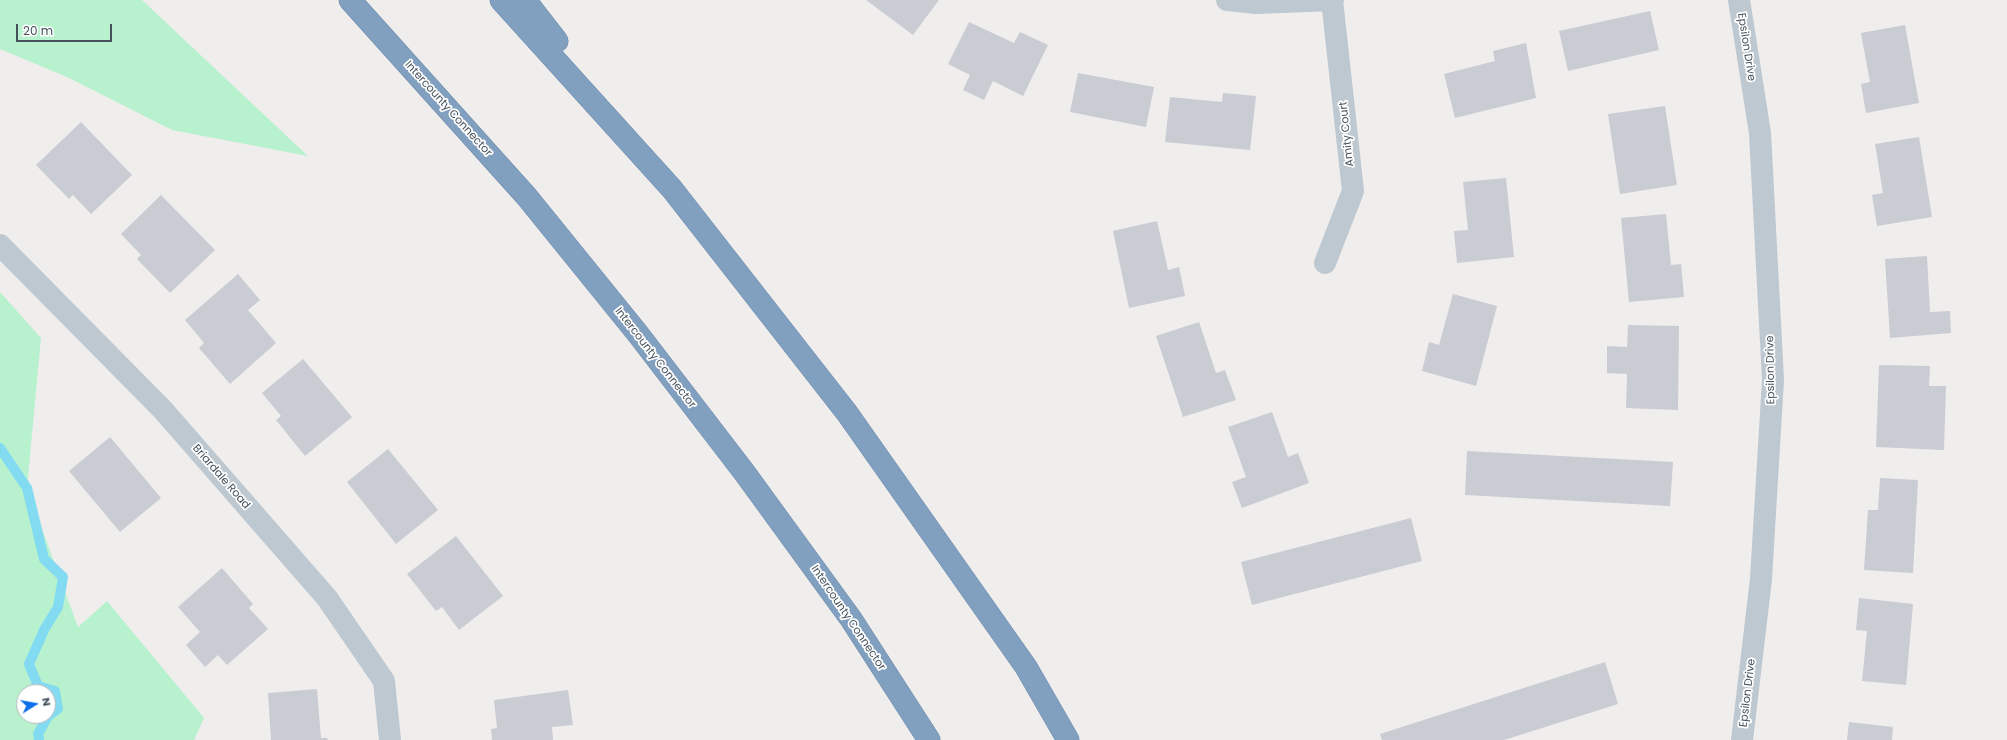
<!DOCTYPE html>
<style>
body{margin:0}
#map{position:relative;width:2007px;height:740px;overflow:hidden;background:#f0eded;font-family:Poppins,sans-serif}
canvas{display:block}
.north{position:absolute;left:16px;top:684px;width:40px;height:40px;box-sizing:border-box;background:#fff;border:1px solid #b4b9be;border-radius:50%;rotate:79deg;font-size:11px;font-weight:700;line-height:16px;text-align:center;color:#44515c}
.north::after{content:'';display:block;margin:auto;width:14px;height:18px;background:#0d70ea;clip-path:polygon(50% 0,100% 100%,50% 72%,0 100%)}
.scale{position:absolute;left:16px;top:24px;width:96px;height:18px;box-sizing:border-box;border:2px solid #44515c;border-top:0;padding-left:5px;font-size:12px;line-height:14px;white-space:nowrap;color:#44515c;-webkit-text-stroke:3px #fff;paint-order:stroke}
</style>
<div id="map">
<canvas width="2007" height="740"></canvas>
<div class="north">N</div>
<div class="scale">20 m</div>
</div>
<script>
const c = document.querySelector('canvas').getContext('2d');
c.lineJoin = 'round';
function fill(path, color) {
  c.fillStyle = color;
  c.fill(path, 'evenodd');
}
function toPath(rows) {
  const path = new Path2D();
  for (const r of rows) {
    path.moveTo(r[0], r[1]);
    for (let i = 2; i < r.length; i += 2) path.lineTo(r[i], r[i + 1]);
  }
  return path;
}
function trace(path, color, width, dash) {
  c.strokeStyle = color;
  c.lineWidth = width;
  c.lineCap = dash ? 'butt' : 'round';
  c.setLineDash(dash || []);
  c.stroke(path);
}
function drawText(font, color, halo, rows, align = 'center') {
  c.font = font + ' Poppins,sans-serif';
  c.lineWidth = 3.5;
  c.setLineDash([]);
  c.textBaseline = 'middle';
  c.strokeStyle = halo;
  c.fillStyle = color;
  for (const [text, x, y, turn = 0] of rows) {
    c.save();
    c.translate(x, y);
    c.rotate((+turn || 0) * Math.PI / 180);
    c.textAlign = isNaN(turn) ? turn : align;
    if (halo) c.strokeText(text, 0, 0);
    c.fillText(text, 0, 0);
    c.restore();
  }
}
fill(toPath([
 [0,0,142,0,308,156,172,130,69,78,0,49],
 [0,292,41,338,27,488,78,627,107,601,204,718,194,740,0,740],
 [24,692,48,692,48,716,24,716]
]), '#b8f1ce');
trace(toPath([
 [0,448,27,488,44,559,63,577,58,607,44,630,29,664,38,686,55,691,58,709,48,716],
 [39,740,38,734,48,716]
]), '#82dbf1', 10);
fill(toPath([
 [866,0,939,0,913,35],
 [1650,11,1659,50,1568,71,1559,31],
 [969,22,1014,43,1020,32,1048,45,1023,96,993,81,984,100,963,90,970,75,948,64],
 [1905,25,1919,103,1866,113,1861,84,1870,82,1861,33],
 [1526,43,1536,98,1455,118,1444,74,1495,61,1493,51],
 [1078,73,1154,87,1146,127,1070,112],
 [1223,93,1256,96,1250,150,1165,142,1170,97,1222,102],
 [1665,106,1677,185,1620,194,1608,114],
 [81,122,132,175,91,214,73,195,69,199,36,165],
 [1919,137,1932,217,1877,226,1872,195,1883,193,1875,144],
 [1506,178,1514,257,1457,263,1454,231,1468,230,1463,182],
 [161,195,215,250,170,293,137,259,141,255,121,234],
 [1666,214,1671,265,1681,264,1684,297,1629,302,1621,218],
 [1157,221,1168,270,1179,267,1185,296,1129,308,1113,231],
 [1927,256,1930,312,1950,311,1951,333,1890,338,1885,259],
 [238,274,260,300,248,310,276,343,230,384,199,348,204,343,185,320],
 [1453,294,1497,306,1476,386,1422,371,1429,342,1439,345],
 [1199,322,1216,373,1225,370,1236,400,1183,417,1156,336],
 [1628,325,1679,326,1678,410,1626,408,1627,374,1607,373,1607,346,1627,347],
 [303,359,352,417,305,456,276,420,281,416,262,393],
 [1879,365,1930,366,1929,386,1946,386,1944,450,1876,447],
 [1272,412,1288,457,1298,453,1309,483,1242,508,1232,482,1246,477,1228,427],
 [110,437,161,498,120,532,69,471],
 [388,449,438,510,396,544,347,482],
 [1467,451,1673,462,1670,506,1465,495],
 [1880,478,1918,480,1913,573,1864,570,1868,510,1878,510],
 [1411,518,1422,561,1252,605,1241,562],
 [456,536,503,596,459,630,442,607,436,611,407,574],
 [222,568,253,604,249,608,268,629,227,665,218,655,205,667,186,645,200,632,178,607],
 [1859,598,1913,604,1906,685,1862,681,1867,631,1856,630],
 [1605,662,1618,704,1504,740,1382,740,1380,734],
 [317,689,321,738,327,738,328,740,271,740,268,693],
 [568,690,573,725,552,727,553,740,492,740,491,729,497,728,494,700],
 [1849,722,1893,727,1892,740,1847,740]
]), '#c9ccd3');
const motorway = toPath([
 [350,0,527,197,638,334,744,472,851,619,929,740],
 [501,0,672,189,847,413,1026,667,1068,740],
 [525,0,557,41]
]);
trace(motorway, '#6d8bac', 23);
trace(toPath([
 [1227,0,1256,3,1333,0],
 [0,245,163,410,327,598,384,681,390,740],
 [1325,263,1353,191,1332,0]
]), '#bdc8d1', 22);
trace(toPath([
 [1739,0,1760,133,1773,380,1761,579,1742,740]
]), '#bdc8d1', 22);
trace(motorway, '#81a0c0', 22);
drawText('11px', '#44515c', '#fff', [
 ["Epsilon Drive",1746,47,81],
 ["Intercounty Connector",448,109,48],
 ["Amity Court",1347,134,-96],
 ["Intercounty Connector",655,358,52],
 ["Epsilon Drive",1771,370,-91],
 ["Briardale Road",221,477,49],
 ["Intercounty Connector",848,618,56],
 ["Epsilon Drive",1748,693,-83]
]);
</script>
